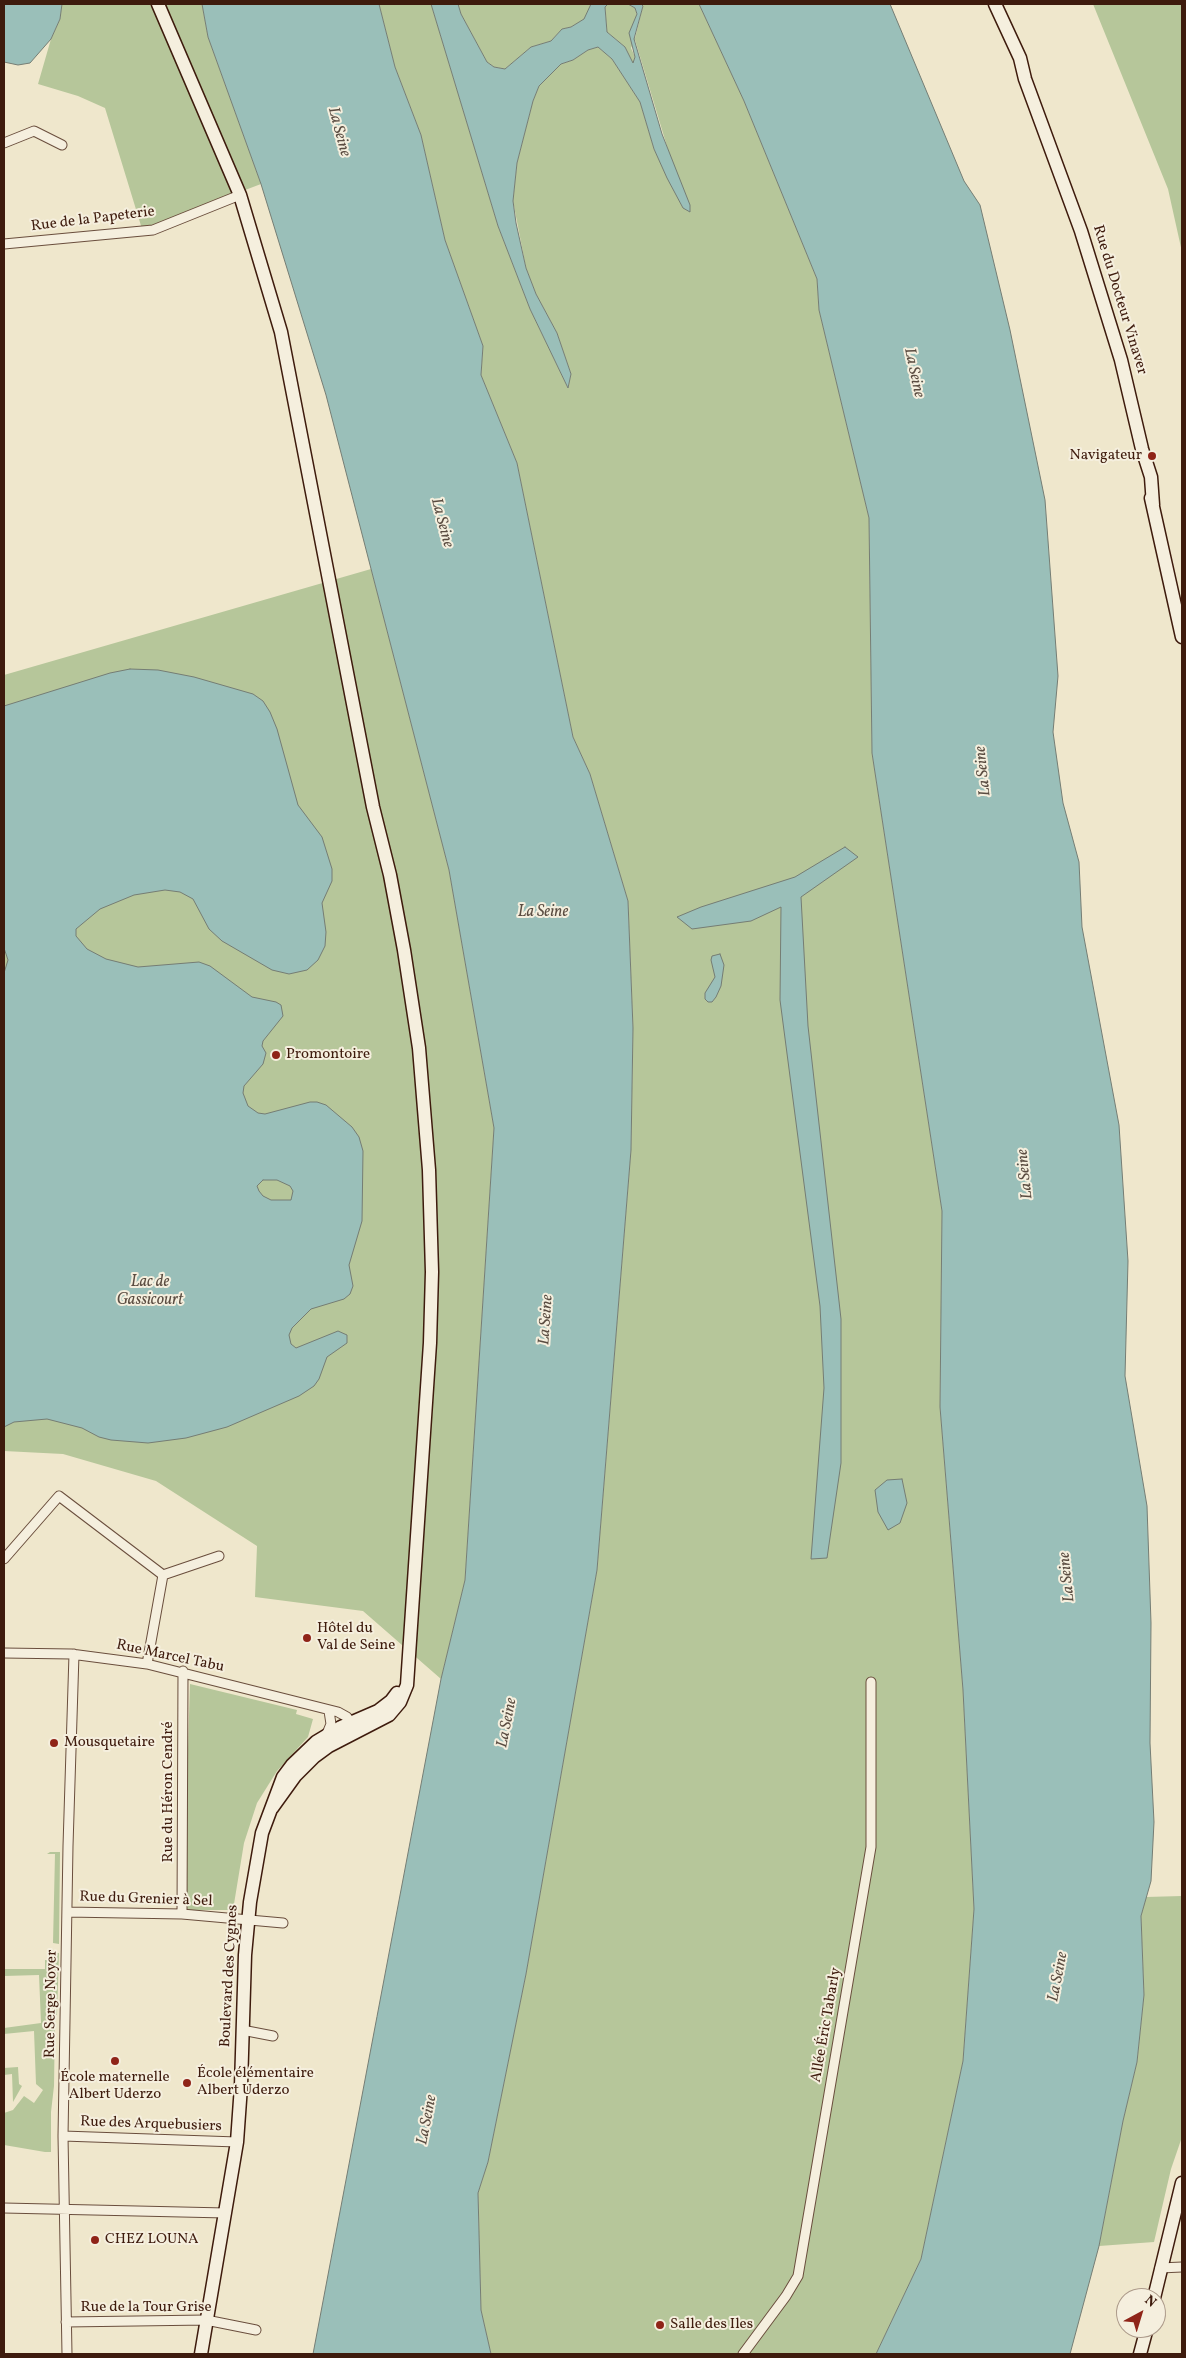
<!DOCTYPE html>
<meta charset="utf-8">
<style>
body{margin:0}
#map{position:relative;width:1186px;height:2358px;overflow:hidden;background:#efe7cc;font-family:Vollkorn,serif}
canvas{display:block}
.frame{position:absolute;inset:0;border:5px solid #3e1b0d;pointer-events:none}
.north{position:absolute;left:1116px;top:2288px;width:50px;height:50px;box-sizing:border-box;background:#f5efde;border:1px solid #ac9a8a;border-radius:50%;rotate:39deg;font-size:14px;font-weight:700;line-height:20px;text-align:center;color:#3e1b0d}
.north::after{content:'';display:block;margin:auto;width:18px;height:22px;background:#8f2418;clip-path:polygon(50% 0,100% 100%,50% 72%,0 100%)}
</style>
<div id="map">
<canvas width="1186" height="2358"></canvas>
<div class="frame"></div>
<div class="north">N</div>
</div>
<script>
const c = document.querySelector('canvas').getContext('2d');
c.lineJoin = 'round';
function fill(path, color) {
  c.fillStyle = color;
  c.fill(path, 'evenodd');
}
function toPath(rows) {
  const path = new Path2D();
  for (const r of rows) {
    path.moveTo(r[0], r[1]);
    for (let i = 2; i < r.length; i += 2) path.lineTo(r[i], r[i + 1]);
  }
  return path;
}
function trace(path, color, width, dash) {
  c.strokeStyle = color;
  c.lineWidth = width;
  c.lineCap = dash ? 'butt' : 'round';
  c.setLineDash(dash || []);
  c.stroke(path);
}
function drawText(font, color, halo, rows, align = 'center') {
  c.font = font + ' Vollkorn,serif';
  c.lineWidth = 4;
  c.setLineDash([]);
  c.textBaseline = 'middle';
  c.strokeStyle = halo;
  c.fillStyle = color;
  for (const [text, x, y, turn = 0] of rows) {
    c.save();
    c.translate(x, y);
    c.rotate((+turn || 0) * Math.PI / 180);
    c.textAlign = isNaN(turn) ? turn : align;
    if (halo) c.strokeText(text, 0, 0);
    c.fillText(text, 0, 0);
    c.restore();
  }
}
fill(toPath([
 [62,4,202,4,208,37,261,184,142,229,105,108,78,96,38,84,51,39,60,19],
 [379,4,431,4,498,226,530,309,568,388,571,374,557,333,536,294,526,268,513,201,517,163,533,101,539,86,561,64,573,60,588,50,598,47,612,59,640,102,654,149,683,208,672,163,635,40,631,48,635,57,633,64,625,47,607,32,605,7,596,4,605,7,608,4,628,4,635,8,637,15,630,33,635,38,643,6,641,4,699,4,744,101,817,279,819,310,869,518,872,753,942,1211,940,1407,963,1690,974,1909,963,2061,921,2259,876,2354,491,2354,481,2310,478,2193,488,2162,526,1974,597,1570,631,1150,633,1028,628,901,590,774,573,737,517,463,481,375,483,346,445,240,421,135,395,67],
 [458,4,591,4,585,19,571,27,562,29,551,41,531,47,505,69,494,67,487,62,461,14],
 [1093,4,1182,4,1182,252,1168,189],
 [371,569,449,870,494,1128,465,1580,441,1679,363,1611,255,1597,257,1546,156,1481,63,1454,4,1451,4,675],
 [190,1684,297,1710,296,1714,313,1719,308,1737,277,1771,257,1803,244,1843,233,1910,183,1910],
 [50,1852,60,1852,59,1944,53,1943,55,1854,47,1854],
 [1182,1896,1182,2137,1171,2169,1154,2242,1099,2246,1123,2121,1137,2062,1144,1995,1141,1916,1146,1897],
 [53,1953,59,1953,57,2015,55,2015,54,2086,51,2112,51,2152,45,2152,4,2145,4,2113,13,2110,24,2096,34,2103,43,2090,36,2084,34,2031,4,2034,4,2028,41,2023,39,1975,4,1976,4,1969,45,1969,45,1960,52,1960],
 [18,2067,19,2084,22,2086,13,2102,12,2074,4,2075,4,2083,4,2068]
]), '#b6c69a');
const water = toPath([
 [4,4,62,4,60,19,51,39,30,63,18,65,4,62,4,4],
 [202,4,379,4,395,67,421,135,445,240,483,346,481,375,517,463,573,737,590,774,628,901,633,1028,631,1150,597,1570,526,1974,488,2162,478,2193,481,2310,491,2354,313,2354,441,1679,465,1580,494,1128,449,870,326,395,261,184,208,37,202,4],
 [431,4,458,4,461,14,487,62,494,67,505,69,531,47,551,41,562,29,571,27,584,19,591,4,608,4,605,7,607,32,625,47,633,63,635,57,629,33,637,14,635,8,628,4,641,4,643,6,634,39,662,134,690,205,690,212,683,208,667,178,654,149,640,102,612,59,598,47,588,50,573,60,561,64,539,86,533,101,517,163,513,201,516,223,526,268,536,294,557,333,571,374,568,388,530,309,498,226,431,4],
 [699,4,890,4,964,181,980,205,1010,330,1045,500,1058,676,1053,732,1063,803,1079,862,1082,927,1119,1125,1128,1261,1125,1376,1147,1506,1151,1623,1150,1743,1154,1822,1151,1881,1141,1916,1144,1995,1137,2062,1123,2121,1099,2246,1070,2354,876,2354,921,2259,963,2061,974,1909,963,1690,940,1407,942,1211,872,753,869,518,819,310,817,279,744,101,699,4],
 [130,669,158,670,194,677,253,694,263,701,270,712,277,729,298,805,322,837,332,869,332,881,322,903,326,932,325,946,318,960,307,970,289,974,272,970,222,941,209,929,193,899,180,892,165,890,134,895,100,909,76,929,76,936,87,949,106,959,138,967,199,962,210,966,252,997,276,1002,281,1005,283,1016,263,1041,262,1046,266,1053,263,1064,244,1086,243,1093,248,1106,258,1113,265,1114,310,1102,317,1102,326,1105,352,1127,359,1137,363,1151,362,1221,349,1265,353,1286,350,1294,344,1299,311,1309,292,1328,289,1335,291,1344,296,1348,338,1331,347,1335,347,1343,327,1357,319,1379,314,1386,299,1396,227,1427,186,1438,148,1443,111,1440,99,1437,82,1428,47,1419,14,1422,4,1427,4,973,8,960,4,948,4,706,110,673,130,669],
 [263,1180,277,1180,290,1186,293,1191,291,1200,271,1200,263,1196,259,1191,257,1186,263,1180],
 [845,847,858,857,801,897,808,1026,841,1319,841,1463,827,1558,811,1559,824,1388,820,1306,780,1000,781,907,751,921,692,929,677,917,701,907,795,877,845,847],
 [720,954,724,965,721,986,716,997,712,1002,708,1002,705,999,705,993,715,977,711,960,712,956,720,954],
 [902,1479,907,1503,900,1523,888,1530,878,1512,875,1490,887,1480,902,1479]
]);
fill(water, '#9abfb9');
trace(water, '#757d74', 1);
const street = toPath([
 [4,143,34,131,62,145],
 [4,244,153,230,240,195],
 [4,1559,59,1496,163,1575,147,1664],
 [163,1575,219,1556],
 [4,1653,71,1654,147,1664,338,1712,347,1717,353,1726],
 [326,1736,331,1724,329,1711],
 [67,1912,182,1914,283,1923],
 [182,1914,183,1671],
 [242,2030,273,2036],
 [63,2136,237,2142],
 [4,2208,226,2213],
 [1160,2268,1182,2267],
 [66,2322,206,2320,256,2330],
 [67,2354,63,2136,68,1846,74,1654],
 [743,2354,786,2296,798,2276,871,1847,871,1682]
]);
const secondary = toPath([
 [158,4,240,195,281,332,373,807,390,875,404,950,419,1048,429,1170,432,1272,430,1343,407,1685,400,1702,389,1715,329,1746,314,1757,295,1776,272,1808],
 [995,4,1020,58,1025,79,1081,231,1121,360,1142,449,1151,477,1153,505],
 [1151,498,1182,637],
 [1154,2298,1182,2183],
 [201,2354,237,2142,241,2086,245,1955,250,1902,262,1833,283,1777,292,1765,316,1742,341,1727,378,1711,391,1701,397,1693],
 [1140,2354,1147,2328]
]);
trace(street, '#6a4e3d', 11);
trace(secondary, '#3e1b0d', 15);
trace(street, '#f5efde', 9);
trace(secondary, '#f5efde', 12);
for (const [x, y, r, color] of [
 [1152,456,5,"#8f2418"],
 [276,1055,5,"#8f2418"],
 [307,1638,5,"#8f2418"],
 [54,1743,5,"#8f2418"],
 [115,2061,5,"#8f2418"],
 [187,2083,5,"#8f2418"],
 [95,2240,5,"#8f2418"],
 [660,2325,5,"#8f2418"]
]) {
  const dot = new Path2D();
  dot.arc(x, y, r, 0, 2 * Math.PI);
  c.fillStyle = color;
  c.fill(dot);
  trace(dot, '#f5efde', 2);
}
drawText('15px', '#3e1b0d', '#f5efde', [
 ["Rue de la Papeterie",93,220,-7],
 ["Rue du Docteur Vinaver",1119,300,73],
 ["Rue Marcel Tabu",170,1657,12],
 ["Rue du Héron Cendré",169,1792,-90],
 ["Rue du Grenier à Sel",146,1900,2],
 ["Boulevard des Cygnes",230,1976,-87],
 ["Rue Serge Noyer",52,2004,-89],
 ["Allée Éric Tabarly",827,2025,-80],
 ["Rue des Arquebusiers",151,2125,2],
 ["Rue de la Tour Grise",146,2308]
]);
drawText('15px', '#3e1b0d', '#f5efde', [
 ["Navigateur",1142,456,"right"],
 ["Promontoire",286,1055],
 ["Hôtel du",317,1629],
 ["Val de Seine",317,1646],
 ["Mousquetaire",64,1743],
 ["École élémentaire",197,2074],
 ["Albert Uderzo",197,2091],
 ["École maternelle",115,2078,"center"],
 ["Albert Uderzo",115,2095,"center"],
 ["CHEZ LOUNA",105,2240],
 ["Salle des Iles",670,2325]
], 'left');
drawText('italic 16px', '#5a4c41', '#f5efde', [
 ["La Seine",338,132,75],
 ["La Seine",913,373,78],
 ["La Seine",441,523,75],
 ["La Seine",984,771,-96],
 ["La Seine",543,913],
 ["La Seine",1026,1174,-96],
 ["Lac de",150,1283],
 ["Gassicourt",150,1301],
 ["La Seine",547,1320,-86],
 ["La Seine",1068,1577,-96],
 ["La Seine",508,1723,-79],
 ["La Seine",1059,1977,-79],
 ["La Seine",428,2120,-79]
]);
</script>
